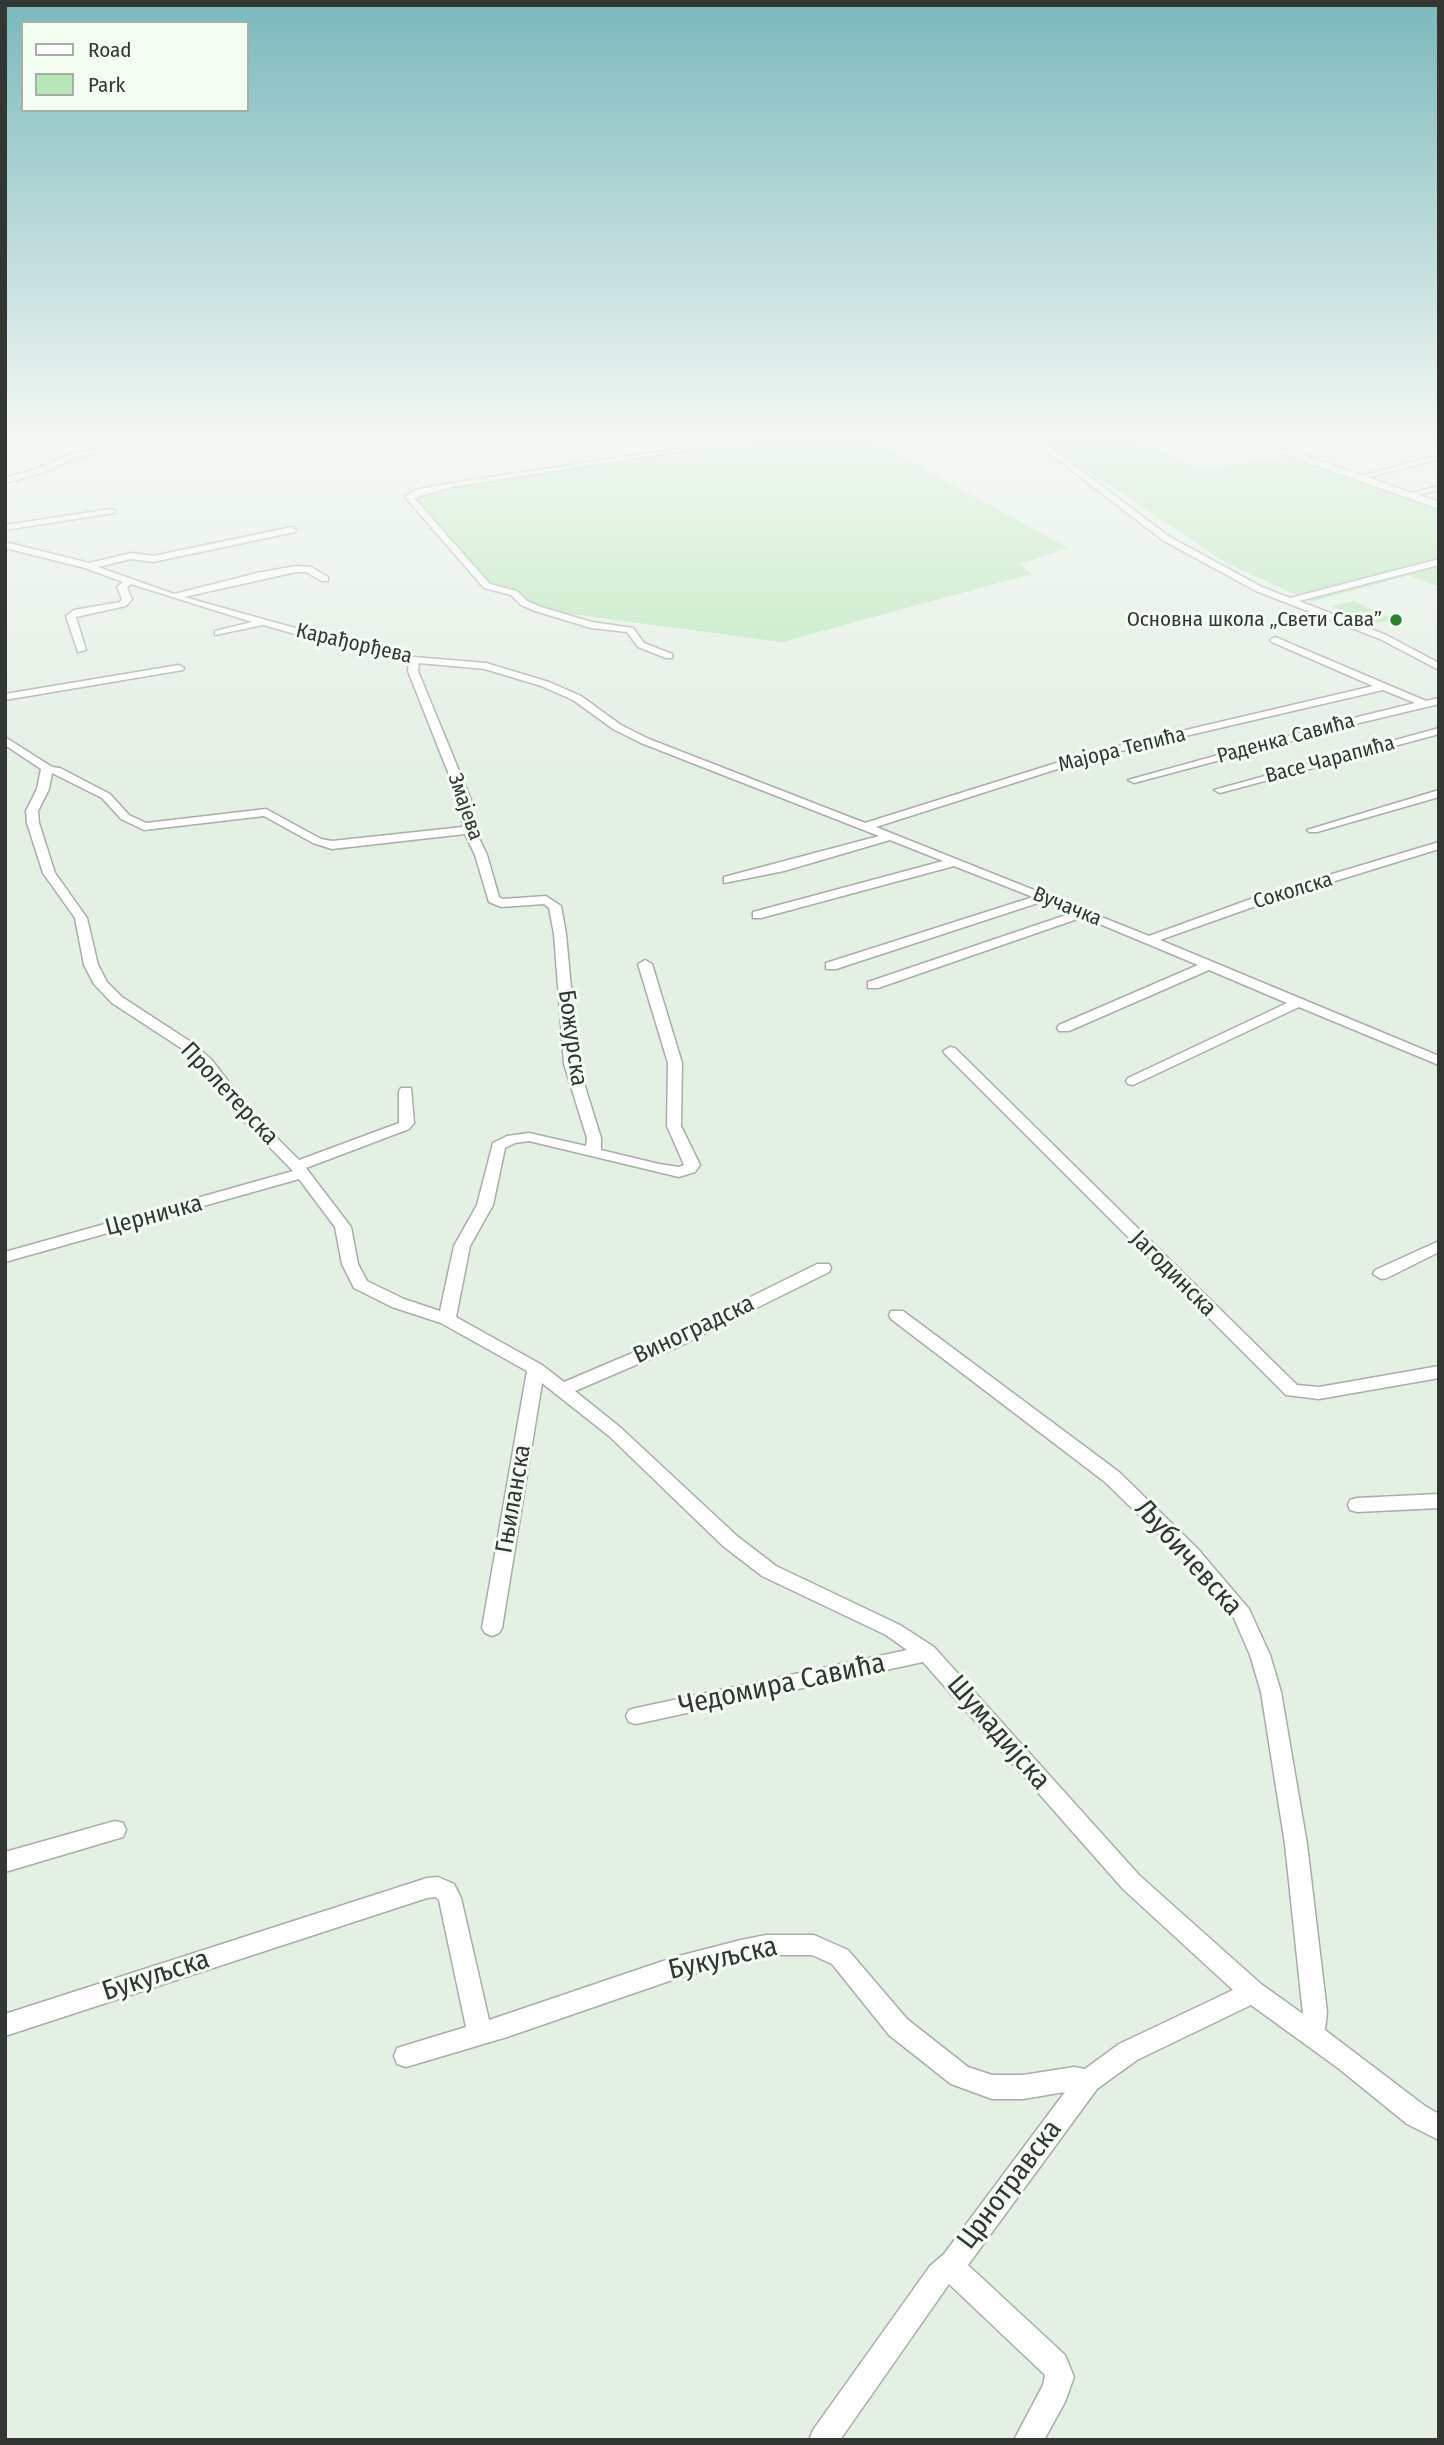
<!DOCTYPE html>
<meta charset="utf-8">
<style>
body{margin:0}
#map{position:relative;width:1444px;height:2445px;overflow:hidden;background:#e5f0e5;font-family:"Fira Sans Condensed",sans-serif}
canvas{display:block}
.frame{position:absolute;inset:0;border:7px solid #333733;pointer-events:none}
.legend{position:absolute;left:21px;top:21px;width:228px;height:91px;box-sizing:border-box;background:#f3fdf2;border:2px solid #a6aea6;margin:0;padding:9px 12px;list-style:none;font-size:21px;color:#333733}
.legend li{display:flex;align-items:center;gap:14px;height:35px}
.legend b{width:35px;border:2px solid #a6aea6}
</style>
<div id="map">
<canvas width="1444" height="2445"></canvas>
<div class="frame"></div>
<ul class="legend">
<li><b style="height:9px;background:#fff"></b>Road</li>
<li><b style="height:19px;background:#b8e7b7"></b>Park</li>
</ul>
</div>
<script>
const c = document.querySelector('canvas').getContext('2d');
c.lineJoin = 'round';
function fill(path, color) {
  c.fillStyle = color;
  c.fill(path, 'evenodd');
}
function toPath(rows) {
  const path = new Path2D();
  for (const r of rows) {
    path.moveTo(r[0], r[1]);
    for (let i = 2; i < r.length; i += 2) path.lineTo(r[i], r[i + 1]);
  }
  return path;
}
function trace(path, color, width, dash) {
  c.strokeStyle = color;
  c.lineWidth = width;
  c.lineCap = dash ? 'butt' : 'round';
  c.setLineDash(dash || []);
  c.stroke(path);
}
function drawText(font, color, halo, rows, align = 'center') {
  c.font = font + ' "Fira Sans Condensed",sans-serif';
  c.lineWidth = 6;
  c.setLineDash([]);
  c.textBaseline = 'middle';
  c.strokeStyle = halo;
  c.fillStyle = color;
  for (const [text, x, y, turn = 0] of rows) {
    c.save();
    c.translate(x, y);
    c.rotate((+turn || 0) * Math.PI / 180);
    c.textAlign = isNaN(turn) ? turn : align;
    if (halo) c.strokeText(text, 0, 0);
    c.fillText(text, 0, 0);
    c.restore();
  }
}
fill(toPath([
 [797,433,860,433,1068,548,1020,564,1031,574,782,642,556,612,530,604,519,592,491,586,409,490,505,479],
 [1031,433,1118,433,1203,470,1287,456,1439,508,1439,587,1409,575,1312,602,1227,563],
 [1354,601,1394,619,1373,624,1332,606]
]), '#b8e7b7');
const minor = toPath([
 [178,433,192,433,78,457,42,473,5,483,5,478,36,469,73,453,178,433],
 [657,433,666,433,694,449,452,487,414,498,490,584,517,591,527,601,541,607,592,622,633,628,644,643,672,654,672,658,666,658,638,647,627,632,591,628,535,611,521,605,511,595,484,588,405,497,415,490,452,483,682,448,657,433],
 [1023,433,1031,433,1170,537,1262,587,1290,598,1439,559,1439,565,1299,601,1386,635,1439,663,1439,670,1380,639,1256,591,1164,541,1023,433],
 [1277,433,1291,433,1251,442,1247,440,1277,433],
 [1439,455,1439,459,1358,480,1354,478,1439,455],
 [1439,486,1439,490,1407,497,1403,495,1439,486],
 [111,509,115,511,114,513,5,530,5,525,111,509],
 [292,527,296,530,295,532,153,562,131,559,98,567,174,594,257,573,296,566,311,567,328,577,328,581,322,581,306,572,296,572,184,597,367,648,414,657,486,663,549,682,581,696,621,725,649,739,865,823,1088,753,1373,686,1272,642,1270,640,1275,637,1426,701,1439,698,1439,704,1355,724,1134,783,1128,780,1349,719,1415,703,1383,690,1095,757,876,827,1149,936,1259,896,1439,842,1439,849,1267,902,1160,940,1439,1056,1439,1065,1299,1007,1133,1085,1128,1084,1126,1081,1128,1078,1287,1003,1209,970,1069,1031,1059,1031,1057,1028,1059,1025,1198,965,1083,917,878,988,868,988,868,982,1072,913,1044,901,836,969,826,969,826,963,1033,897,954,866,761,918,753,918,753,912,943,861,890,840,784,871,724,883,724,877,879,836,641,743,613,729,573,700,541,686,485,669,419,663,418,671,471,800,475,830,487,855,499,897,503,899,546,896,561,906,566,934,578,1064,601,1138,601,1150,659,1164,679,1167,684,1165,667,1126,668,1063,638,964,645,960,652,964,682,1063,681,1126,700,1165,695,1172,679,1177,529,1141,515,1143,505,1148,493,1205,470,1246,456,1317,542,1365,564,1382,668,1338,817,1264,829,1264,831,1268,829,1272,680,1346,575,1391,621,1428,737,1536,776,1566,900,1625,934,1647,1139,1875,1261,1984,1303,2014,1285,1844,1261,1692,1250,1655,1234,1618,1183,1558,1105,1482,891,1319,889,1315,891,1311,903,1311,1119,1472,1197,1548,1249,1609,1270,1655,1281,1692,1307,1844,1327,2012,1325,2030,1425,2106,1439,2114,1439,2140,1407,2124,1338,2068,1251,2005,1137,2060,1097,2089,968,2265,1065,2355,1074,2377,1065,2402,1044,2440,1014,2440,1043,2385,1045,2375,949,2284,840,2440,809,2440,813,2430,930,2266,944,2254,1065,2092,1023,2099,992,2099,951,2084,889,2035,832,1964,812,1955,766,1955,675,1979,507,2037,406,2067,397,2064,394,2056,397,2048,466,2027,439,1900,436,1897,427,1898,5,2036,5,2014,427,1878,438,1877,454,1884,461,1898,489,2020,675,1957,741,1940,766,1935,814,1935,848,1950,907,2019,968,2067,992,2075,1023,2075,1074,2067,1085,2069,1119,2044,1233,1990,1123,1889,923,1662,636,1724,629,1722,626,1716,629,1710,636,1708,907,1650,886,1635,762,1576,723,1546,609,1436,542,1383,502,1628,499,1633,492,1636,485,1633,482,1628,527,1371,441,1323,392,1307,354,1288,342,1264,335,1227,299,1179,5,1262,5,1252,293,1171,244,1121,201,1065,184,1050,112,1003,94,984,84,965,75,918,43,873,27,823,26,811,37,789,41,769,5,745,5,737,52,767,60,768,110,794,129,815,146,823,266,809,321,839,332,841,463,827,459,800,408,671,409,662,363,653,263,625,215,635,215,631,252,622,131,584,127,588,132,599,126,606,76,617,86,650,78,652,66,616,74,610,120,602,122,599,117,587,123,582,85,568,5,548,5,542,89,563,131,553,153,556,292,527],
 [52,773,102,798,121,819,144,830,264,816,313,843,332,849,465,834,475,855,489,902,501,907,544,904,549,908,554,934,564,1064,587,1138,586,1146,529,1133,507,1136,493,1143,477,1205,454,1246,440,1311,404,1299,367,1281,358,1264,351,1227,306,1168,409,1129,414,1123,411,1088,401,1088,399,1091,399,1123,299,1160,254,1115,211,1059,194,1044,122,997,107,982,98,965,87,918,55,873,39,823,38,811,49,789,52,773],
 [179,665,184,668,183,670,5,700,5,694,179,665],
 [1439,728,1439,734,1220,793,1214,790,1439,728],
 [1439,790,1439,797,1317,832,1309,832,1307,830,1439,790],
 [950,1047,955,1048,1297,1385,1319,1387,1439,1366,1439,1378,1319,1399,1286,1395,945,1054,943,1051,950,1047],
 [1439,1241,1439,1252,1387,1278,1381,1279,1373,1274,1375,1270,1439,1241],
 [1439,1494,1439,1508,1357,1512,1350,1510,1348,1505,1350,1500,1357,1498,1439,1494],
 [115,1821,123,1823,126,1830,123,1837,5,1872,5,1852,115,1821]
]);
const major = toPath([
 [1225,433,1239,433,1439,502,1439,509,1225,433]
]);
trace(minor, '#a5afa4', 3);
trace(major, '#a5afa4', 3);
fill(minor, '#fff');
fill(major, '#fff');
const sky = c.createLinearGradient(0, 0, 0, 775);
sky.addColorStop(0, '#7bb8bc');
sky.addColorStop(0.56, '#f3f8f3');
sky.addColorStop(1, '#f3f8f300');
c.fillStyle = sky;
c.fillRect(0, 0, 1444, 775);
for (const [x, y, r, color] of [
 [1396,620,7,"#2b8332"]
]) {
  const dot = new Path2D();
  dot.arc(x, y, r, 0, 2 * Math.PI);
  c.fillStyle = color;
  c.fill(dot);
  trace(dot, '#f3fdf2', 2.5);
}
drawText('21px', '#333733', '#f3fdf2', [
 ["Основна школа „Свети Сава”",1382,620]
], 'right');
drawText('21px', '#333733', '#f3fdf2', [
 ["Карађорђева",354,644,13],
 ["Раденка Савића",1286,739,-15],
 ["Мајора Тепића",1122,750,-14],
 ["Васе Чарапића",1330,760,-15],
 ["Змајева",465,807,71],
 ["Соколска",1293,891,-17],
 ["Вучачка",1067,907,22]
]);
drawText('24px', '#333733', '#f3fdf2', [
 ["Божурска",572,1038,82],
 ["Пролетерска",229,1094,47],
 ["Церничка",154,1216,-15],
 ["Јагодинска",1173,1274,45],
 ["Виноградска",694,1330,-25],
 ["Гњиланска",514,1499,-80]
]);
drawText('28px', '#333733', '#f3fdf2', [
 ["Љубичевска",1188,1558,48],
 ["Чедомира Савића",782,1685,-12],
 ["Шумадијска",998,1733,49],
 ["Букуљска",723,1959,-13],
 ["Букуљска",156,1976,-18],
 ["Црнотравска",1010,2185,-53]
]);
</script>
